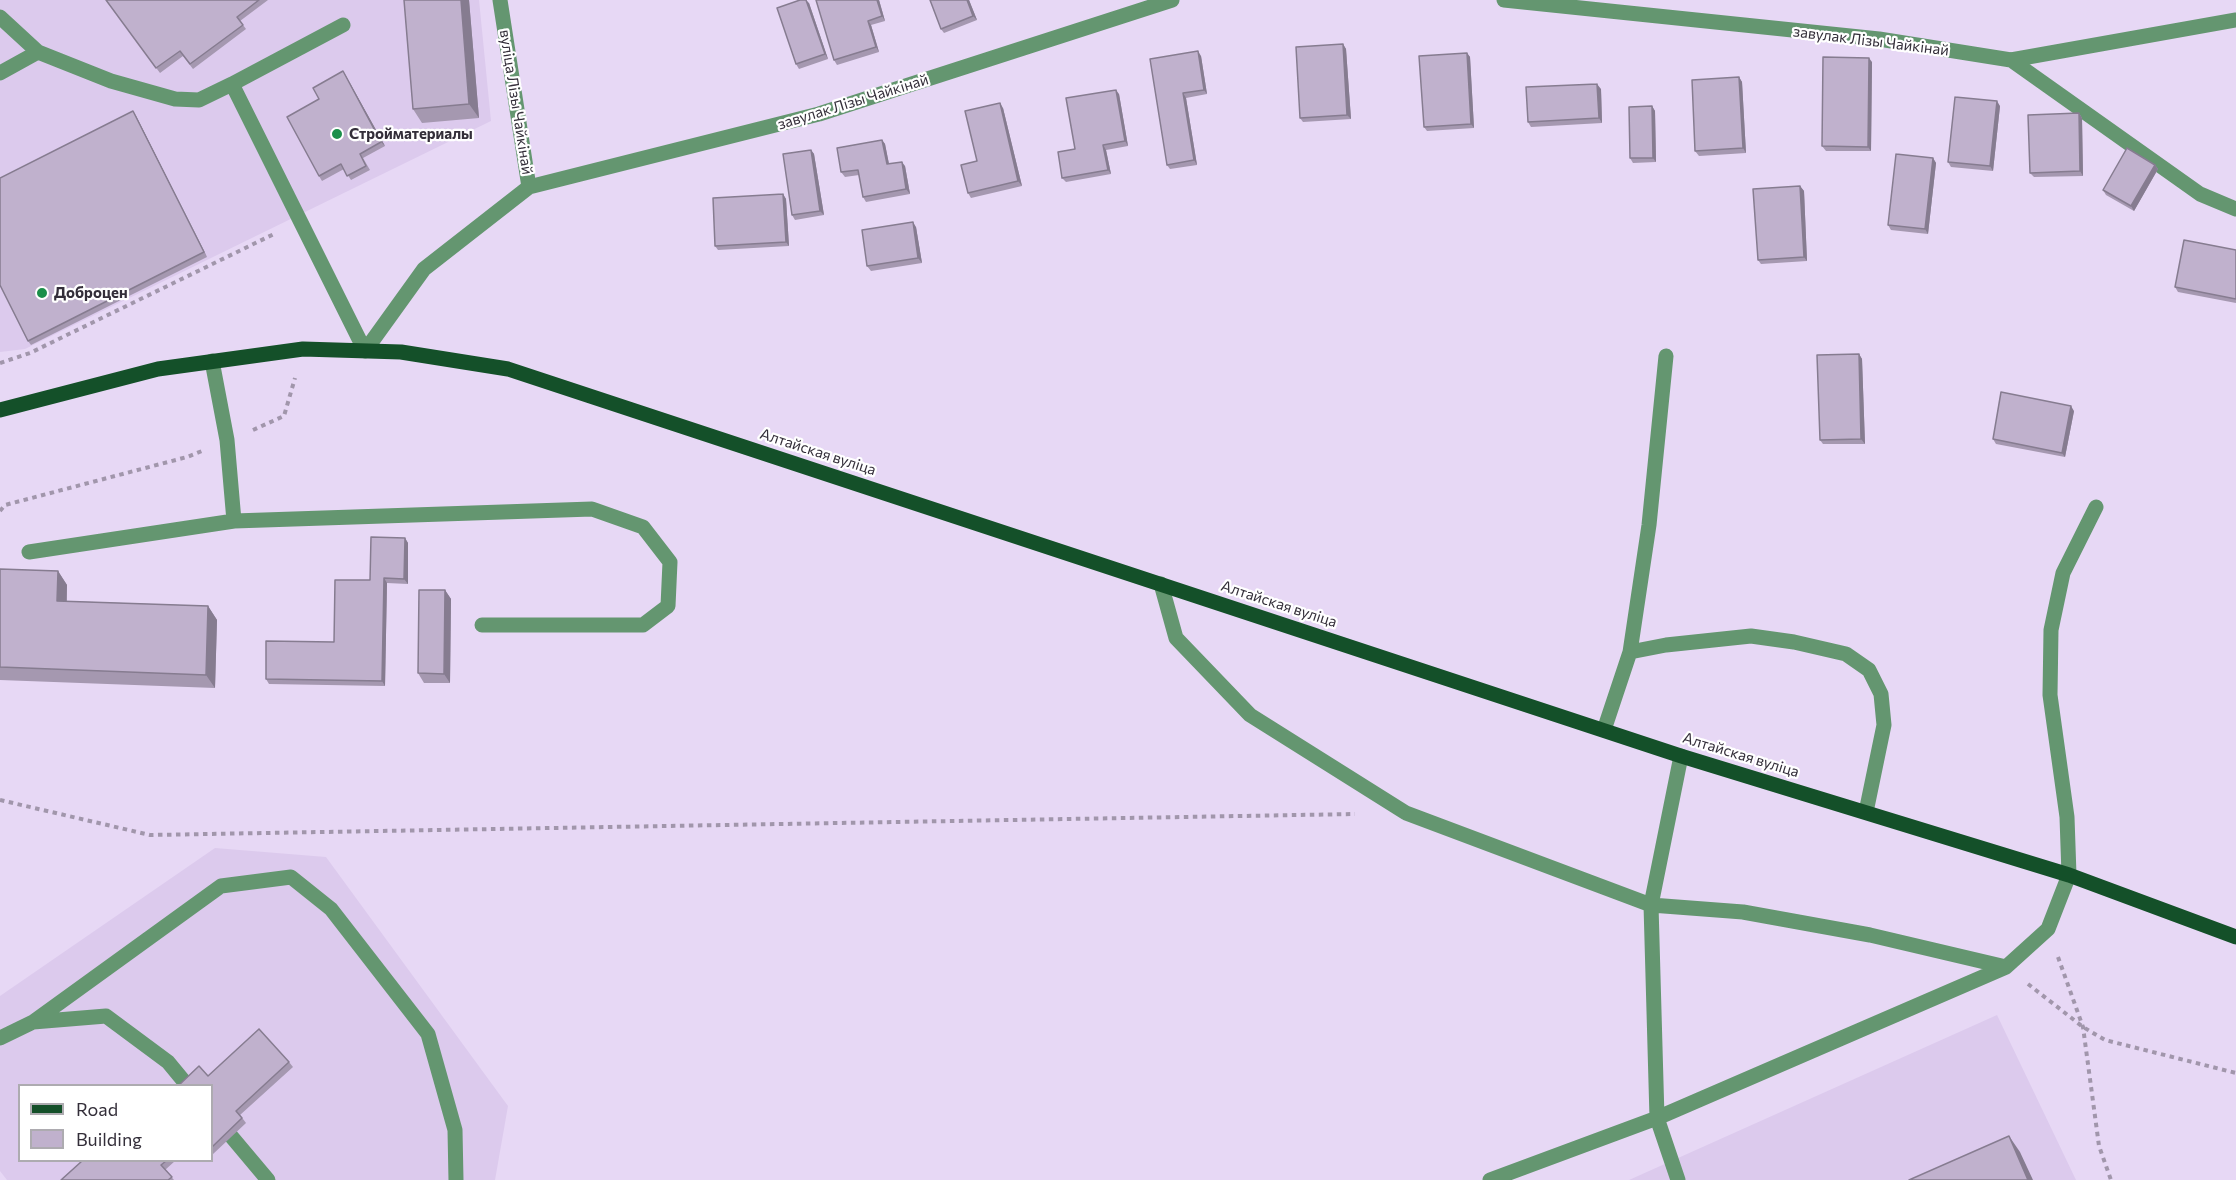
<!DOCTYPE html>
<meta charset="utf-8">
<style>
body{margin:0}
#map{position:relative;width:2236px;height:1180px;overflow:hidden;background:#e7d8f5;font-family:Commissioner,sans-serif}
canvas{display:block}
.legend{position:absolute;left:18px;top:1084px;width:195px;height:78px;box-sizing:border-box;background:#fff;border:2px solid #adabb0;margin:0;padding:8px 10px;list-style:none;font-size:18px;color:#332e39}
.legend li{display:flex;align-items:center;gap:12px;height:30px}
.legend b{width:30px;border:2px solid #adabb0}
</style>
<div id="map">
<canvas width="2236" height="1180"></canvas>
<ul class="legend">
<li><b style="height:8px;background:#145029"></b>Road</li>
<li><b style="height:16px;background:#c0b1cd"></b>Building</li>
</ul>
</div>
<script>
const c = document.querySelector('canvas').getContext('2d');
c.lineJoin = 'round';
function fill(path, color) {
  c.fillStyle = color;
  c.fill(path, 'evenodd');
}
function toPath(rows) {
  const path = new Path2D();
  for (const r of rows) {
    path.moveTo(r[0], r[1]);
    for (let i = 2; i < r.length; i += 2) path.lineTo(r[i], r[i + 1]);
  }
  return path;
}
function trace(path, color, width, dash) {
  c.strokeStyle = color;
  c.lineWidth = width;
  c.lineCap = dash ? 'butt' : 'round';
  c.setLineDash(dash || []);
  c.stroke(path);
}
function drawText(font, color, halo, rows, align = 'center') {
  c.font = font + ' Commissioner,sans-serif';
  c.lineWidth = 4.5;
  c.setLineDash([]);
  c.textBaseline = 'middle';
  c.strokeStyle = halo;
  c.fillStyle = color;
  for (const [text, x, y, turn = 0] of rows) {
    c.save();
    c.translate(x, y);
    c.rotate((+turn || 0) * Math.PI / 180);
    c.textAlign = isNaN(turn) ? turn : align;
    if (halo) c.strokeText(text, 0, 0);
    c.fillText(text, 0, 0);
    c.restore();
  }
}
fill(toPath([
 [0,0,479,0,491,121,25,349,0,352],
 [215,848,326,857,508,1106,495,1180,7,1180,0,1171,0,996],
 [20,1086,212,1086,212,1160,20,1160],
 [1997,1015,2076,1180,1629,1180]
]), '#dccaed');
trace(toPath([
 [0,363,30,353,276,233],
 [253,430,284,416,295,378],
 [0,511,5,505,187,457,202,451],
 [0,800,150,835,1355,814],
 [2058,957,2083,1027,2099,1146,2111,1180],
 [2028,984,2083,1027,2105,1040,2236,1073]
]), '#a196ab', 4, [4.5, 4.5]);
trace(toPath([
 [1504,0,1879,39,2011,60,2236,20],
 [0,17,38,52],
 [343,25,232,84,365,351,424,269,529,187,500,0],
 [2011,60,2200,194,2236,209],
 [0,73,38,52,111,81,175,99,199,100,232,84],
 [529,187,819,114,1172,0],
 [212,361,227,440,234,521,592,509,643,527,670,562,668,606,643,625,482,625],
 [29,552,234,521],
 [1161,584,1176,638,1250,715,1406,813,1651,905,1743,912,1870,935,2006,967],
 [1630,652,1649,525,1666,356],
 [1604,730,1630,652,1666,645,1751,636,1794,642,1846,654,1869,670,1881,694,1884,725,1866,812],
 [33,1022,221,886,291,877,331,909,428,1034,455,1130,456,1180],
 [0,1038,33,1022,106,1016,168,1062,187,1085],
 [231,1136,268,1180],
 [1490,1180,1657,1118,2006,967,2048,929,2069,875,2067,817,2050,695,2051,630,2063,573,2096,507],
 [1678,1180,1657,1118,1651,905,1681,756]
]), '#649670', 15);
trace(toPath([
 [0,410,158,369,303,349,401,352,508,369,1681,756,2069,875,2236,937]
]), '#145029', 15);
fill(toPath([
 [106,0,268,0,240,21,246,29,193,69,183,56,160,73],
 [404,0,469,0,479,118,422,123,413,109],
 [879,0,885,21,871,25,879,52,837,65,834,60],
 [930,0,969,0,977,20,944,33,941,29],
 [809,3,828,59,799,69,796,64],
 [1343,44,1346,49,1351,119,1303,122,1300,118],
 [1467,53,1470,57,1474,128,1427,131,1424,127],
 [1201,56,1207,94,1186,98,1197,165,1170,169,1167,165,1150,59],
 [1872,62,1871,151,1826,151,1822,146],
 [343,71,385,146,363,158,370,170,351,180,344,169,322,181,319,176,319,99],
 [1739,77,1742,82,1746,153,1699,156,1695,151],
 [1601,89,1602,123,1531,127,1528,122],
 [1119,94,1128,146,1106,150,1111,174,1066,182,1062,178,1075,149],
 [1652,106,1655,111,1656,162,1633,163,1630,158],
 [2000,106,1993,171,1951,167,1948,162],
 [1003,108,1022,186,971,198,968,193,977,161],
 [133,111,136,116,207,257,31,345,28,341],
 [2079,113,2082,118,2083,176,2034,177,2030,173],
 [882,140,885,144,889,164,905,166,910,194,866,202,863,197,859,175,845,177,841,172],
 [811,150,814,154,824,215,795,220,792,215],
 [1933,158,1936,163,1928,234,1891,230,1888,225],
 [2155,165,2158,169,2134,211,2106,195,2103,190],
 [1800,186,1804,191,1807,261,1761,264,1758,260],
 [783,194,786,199,789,246,718,250,715,246],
 [916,227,922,263,871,271,867,266],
 [2236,250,2236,303,2178,292,2175,287],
 [1859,354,1862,359,1865,444,1823,444,1820,440],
 [2074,411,2065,457,1996,444,1993,439],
 [405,538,408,543,408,584,387,583,385,686,269,684,266,679,334,642,370,580],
 [0,569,58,571,67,585,67,601,208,606,217,620,215,688,0,680],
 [445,590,451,599,450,683,424,683,418,673],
 [289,1062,293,1067,240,1115,246,1123,212,1155,212,1086,208,1076],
 [82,1161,175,1161,165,1170,174,1180,61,1180]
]), '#a598b0');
fill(toPath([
 [461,0,469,0,479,118,469,104],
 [806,0,809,3,828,59,825,54],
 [877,0,879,0,885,21,882,16],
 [967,0,969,0,977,20,973,16],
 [868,21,871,25,879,52,876,47],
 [1343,44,1346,49,1351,119,1347,115],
 [1198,51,1201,56,1207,94,1204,90],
 [1467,53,1470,57,1474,128,1471,124],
 [1869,58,1872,62,1871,151,1868,147],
 [343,71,346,76,385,146,381,142],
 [1739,77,1742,82,1746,153,1743,148],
 [1597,84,1601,89,1602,123,1599,118],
 [1116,90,1119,94,1128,146,1125,141],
 [1183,93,1186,98,1197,165,1194,160],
 [1997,101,2000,106,1993,171,1990,166],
 [1000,103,1003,108,1022,186,1018,181],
 [1652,106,1655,111,1656,162,1653,158],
 [133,111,136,116,207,257,204,252],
 [2079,113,2082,118,2083,176,2080,171],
 [882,140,885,144,890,169,887,164],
 [1103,145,1106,150,1111,174,1108,170],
 [811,150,814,154,824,215,820,211],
 [1933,158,1936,163,1928,234,1925,229],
 [902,162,905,166,910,194,906,189],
 [2155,165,2158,169,2134,211,2131,206],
 [1800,186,1804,191,1807,261,1804,257],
 [783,194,786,199,789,246,786,242],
 [913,222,916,227,922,263,918,258],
 [1859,354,1862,359,1865,444,1861,439],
 [2071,406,2074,411,2065,457,2062,453],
 [405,538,408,543,408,584,404,579],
 [58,571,67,585,66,614,57,601],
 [384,578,387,583,385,686,382,681],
 [445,590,451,599,450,683,444,674],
 [208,606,217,620,215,688,206,675],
 [2009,1136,2020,1152,2033,1180,2028,1180]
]), '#867c90');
const building = toPath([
 [106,0,259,0,237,17,243,25,190,64,180,51,156,68,106,0],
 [404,0,461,0,469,104,413,109,404,0],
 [800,0,806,0,825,54,796,64,777,8,800,0],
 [816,0,877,0,882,16,868,21,876,47,834,60,816,0],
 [930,0,967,0,973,16,941,29,930,0],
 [1343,44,1347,115,1300,118,1296,47,1343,44],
 [1198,51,1204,90,1183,93,1194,160,1167,165,1150,59,1198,51],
 [1467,53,1471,124,1424,127,1419,56,1467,53],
 [1823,57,1869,58,1868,147,1822,146,1823,57],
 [343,71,381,142,360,154,366,166,347,176,341,164,319,176,287,117,319,99,313,88,343,71],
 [1739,77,1743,148,1695,151,1692,80,1739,77],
 [1597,84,1599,118,1528,122,1526,87,1597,84],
 [1116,90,1125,141,1103,145,1108,170,1062,178,1058,152,1075,149,1066,98,1116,90],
 [1955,97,1997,101,1990,166,1948,162,1955,97],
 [1000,103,1018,181,968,193,961,165,977,161,965,111,1000,103],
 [1652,106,1653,158,1630,158,1629,107,1652,106],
 [133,111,204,252,28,341,0,285,0,178,133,111],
 [2079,113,2080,171,2030,173,2028,115,2079,113],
 [882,140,887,164,902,162,906,189,863,197,858,170,841,172,837,148,882,140],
 [2127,148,2155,165,2131,206,2103,190,2127,148],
 [811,150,820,211,792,215,783,154,811,150],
 [1896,154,1933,158,1925,229,1888,225,1896,154],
 [1800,186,1804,257,1758,260,1753,189,1800,186],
 [783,194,786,242,715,246,713,198,783,194],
 [913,222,918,258,867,266,862,230,913,222],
 [2184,240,2236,250,2236,299,2175,287,2184,240],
 [1859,354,1861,439,1820,440,1817,355,1859,354],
 [2001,392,2071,406,2062,453,1993,439,2001,392],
 [371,537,405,538,404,579,384,578,382,681,266,679,266,641,334,642,335,580,370,580,371,537],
 [0,569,58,571,57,601,208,606,206,675,0,667,0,569],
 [419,590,445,590,444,674,418,673,419,590],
 [259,1029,289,1062,236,1111,242,1118,212,1147,212,1086,178,1086,199,1066,208,1076,259,1029],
 [2009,1136,2028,1180,1909,1180,2009,1136],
 [82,1161,166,1161,161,1165,172,1177,168,1180,61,1180,82,1161]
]);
fill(building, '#c0b1cd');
trace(building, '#867c90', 1.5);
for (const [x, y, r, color] of [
 [337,134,6,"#1b8f4a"],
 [42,293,6,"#1b8f4a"]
]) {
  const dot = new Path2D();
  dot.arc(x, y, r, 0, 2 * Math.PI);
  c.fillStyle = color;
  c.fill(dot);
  trace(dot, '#fff', 2);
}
drawText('15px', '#332e39', '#fff', [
 ["завулак Лізы Чайкінай",1871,41,7],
 ["вуліца Лізы Чайкінай",516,102,81],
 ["завулак Лізы Чайкінай",853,102,-17],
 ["Алтайская вуліца",818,452,18],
 ["Алтайская вуліца",1279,604,18],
 ["Алтайская вуліца",1741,755,17]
]);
drawText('bold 15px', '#332e39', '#fff', [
 ["Стройматериалы",349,134],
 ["Доброцен",54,293]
], 'left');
</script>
